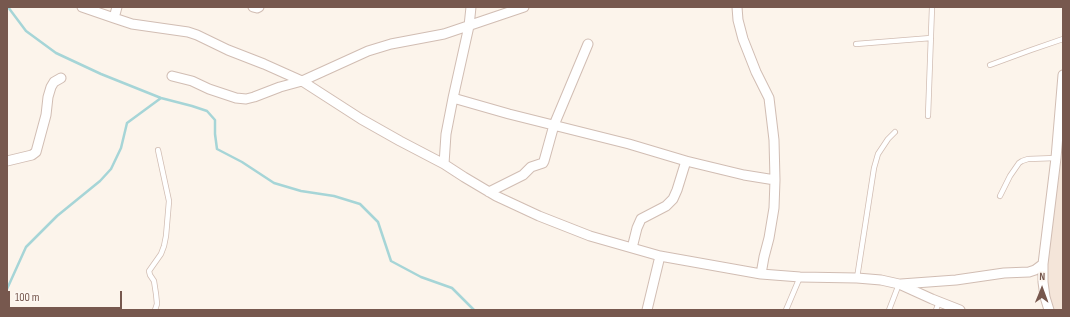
<!DOCTYPE html>
<style>
body{margin:0}
#map{position:relative;width:1070px;height:317px;overflow:hidden;background:#fcf4eb;font-family:"Sofia Sans Condensed",sans-serif}
canvas{display:block}
.frame{position:absolute;inset:0;border:8px solid #77584e;pointer-events:none}
.north{position:absolute;left:1022px;top:269px;width:40px;height:40px;-webkit-text-stroke:3px #fef8f2;paint-order:stroke;rotate:1deg;font-size:11px;font-weight:700;line-height:16px;text-align:center;color:#77584e}
.north::after{content:'';display:block;margin:auto;width:14px;height:18px;background:#77584e;clip-path:polygon(50% 0,100% 100%,50% 72%,0 100%)}
.scale{position:absolute;left:8px;top:291px;width:114px;height:18px;box-sizing:border-box;border:2px solid #77584e;border-top:0;padding-left:5px;font-size:12px;line-height:14px;white-space:nowrap;color:#77584e;-webkit-text-stroke:3px #fef8f2;paint-order:stroke}
</style>
<div id="map">
<canvas width="1070" height="317"></canvas>
<div class="frame"></div>
<div class="north">N</div>
<div class="scale">100 m</div>
</div>
<script>
const c = document.querySelector('canvas').getContext('2d');
c.lineJoin = 'round';
function fill(path, color) {
  c.fillStyle = color;
  c.fill(path, 'evenodd');
}
function toPath(rows) {
  const path = new Path2D();
  for (const r of rows) {
    path.moveTo(r[0], r[1]);
    for (let i = 2; i < r.length; i += 2) path.lineTo(r[i], r[i + 1]);
  }
  return path;
}
function trace(path, color, width, dash) {
  c.strokeStyle = color;
  c.lineWidth = width;
  c.lineCap = dash ? 'butt' : 'round';
  c.setLineDash(dash || []);
  c.stroke(path);
}
fill(toPath([
 [1063,148,1063,310,1051,310,1046,282,1047,261]
]), '#f4e5d9');
trace(toPath([
 [8,7,26,31,56,53,101,74,161,98,192,106,207,111,215,120,215,134,217,149,242,162,274,183,301,191,334,196,360,204,378,222,391,261,421,277,452,288,474,310],
 [7,289,26,247,57,216,100,181,111,169,121,148,127,123,161,98]
]), '#a6d5d7', 2.5);
const lane = toPath([
 [856,44,931,38],
 [990,65,1031,50,1063,39],
 [928,116,932,7],
 [1000,196,1010,176,1019,163,1022,161,1028,159,1056,158],
 [857,278,874,168,878,154,888,139,895,132],
 [155,310,157,304,156,294,154,281,150,275,149,271,161,254,164,246,166,236,169,201,158,150],
 [786,310,800,277],
 [889,310,899,284],
 [936,310,939,302]
]);
const street = toPath([
 [82,7,114,18,132,24,188,32,197,35,228,50,264,64,302,81,361,119,400,141,444,164],
 [253,7,257,8,259,7],
 [471,7,469,26,453,98,446,134,444,164,464,177,496,196,539,216,590,236,660,256,761,274,800,277,857,278,881,280,899,284,932,299,960,310],
 [737,7,738,20,743,39,756,72,769,98,774,140,775,180,774,208,769,238,764,257,761,274],
 [114,18,117,7],
 [172,76,192,81,209,89,236,98,246,99,254,97,280,87,302,81,368,51,391,44,444,34,524,7],
 [453,98,509,114,629,144,686,161,744,175,775,180],
 [7,161,32,155,36,152,46,115,48,97,51,87,54,82,61,78],
 [489,192,523,175,531,167,543,163,544,161,554,125,588,44],
 [632,248,637,228,641,219,666,206,673,199,677,190,686,161],
 [901,284,956,280,1004,273,1029,272,1035,270,1043,264],
 [647,310,660,256],
 [1049,310,1045,297,1043,282,1043,264,1056,158,1063,75]
]);
trace(lane, '#d1bdb3', 6);
trace(street, '#d1bdb3', 11);
trace(lane, '#fff', 4.5);
trace(street, '#fff', 9);
</script>
